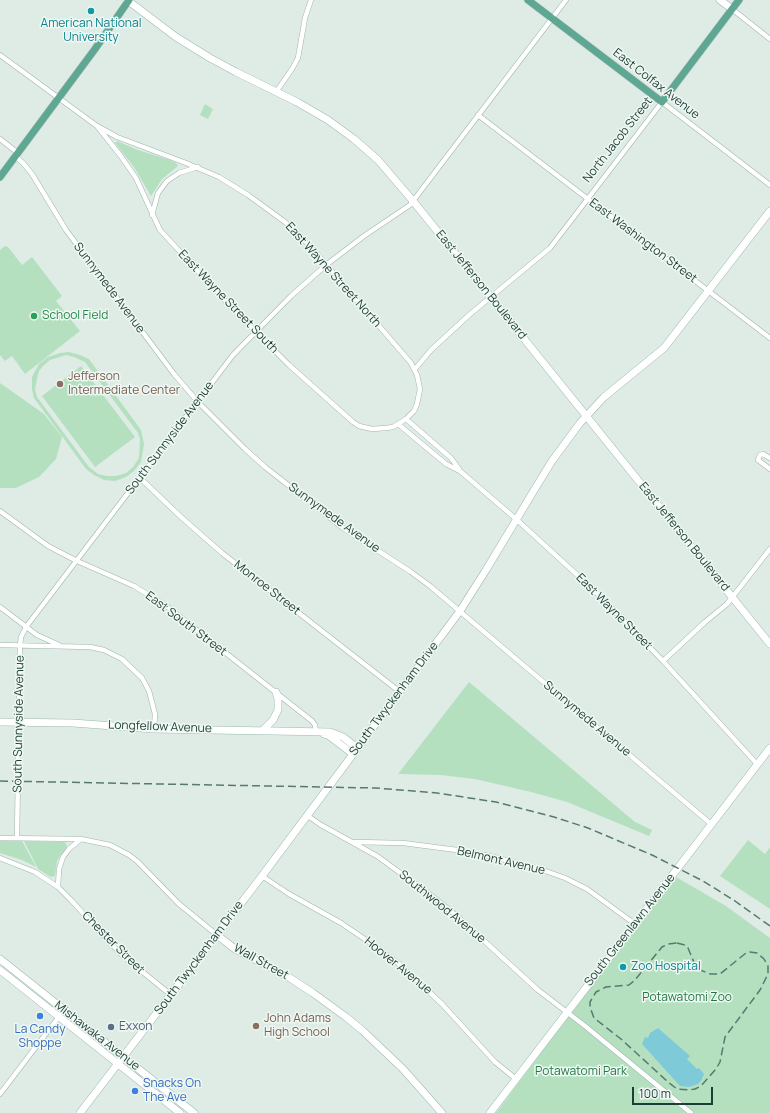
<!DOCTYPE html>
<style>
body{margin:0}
#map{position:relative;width:770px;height:1113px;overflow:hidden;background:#deece5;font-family:Manrope,sans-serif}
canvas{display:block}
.scale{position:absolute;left:632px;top:1087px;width:81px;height:18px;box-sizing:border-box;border:2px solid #1d3d35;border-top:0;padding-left:5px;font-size:12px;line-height:14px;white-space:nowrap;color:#1d3d35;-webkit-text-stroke:3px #eff8f3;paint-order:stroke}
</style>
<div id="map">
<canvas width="770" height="1113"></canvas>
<div class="scale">100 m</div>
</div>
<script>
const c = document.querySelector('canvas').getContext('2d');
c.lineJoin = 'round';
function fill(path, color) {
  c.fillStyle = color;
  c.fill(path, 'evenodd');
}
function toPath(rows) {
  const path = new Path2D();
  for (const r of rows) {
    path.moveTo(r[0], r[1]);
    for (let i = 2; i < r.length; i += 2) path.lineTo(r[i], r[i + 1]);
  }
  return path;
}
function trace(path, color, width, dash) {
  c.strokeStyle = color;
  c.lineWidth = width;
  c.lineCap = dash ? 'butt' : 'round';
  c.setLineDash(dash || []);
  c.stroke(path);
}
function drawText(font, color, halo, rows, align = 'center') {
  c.font = font + ' Manrope,sans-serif';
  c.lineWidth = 3;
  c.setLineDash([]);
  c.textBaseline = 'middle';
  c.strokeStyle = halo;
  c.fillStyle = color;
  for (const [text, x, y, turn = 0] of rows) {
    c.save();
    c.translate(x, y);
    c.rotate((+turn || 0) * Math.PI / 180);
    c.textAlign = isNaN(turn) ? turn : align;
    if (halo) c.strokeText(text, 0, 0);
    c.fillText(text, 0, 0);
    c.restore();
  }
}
fill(toPath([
 [205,104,213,109,208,119,200,115],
 [117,141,138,150,170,160,176,163,178,166,162,179,151,196,134,167,115,143],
 [5,246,8,247,22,265,32,257,62,296,56,301,80,331,25,374,12,356,5,361,0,355,0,250],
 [69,352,80,355,89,359,141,430,144,444,141,462,134,471,126,477,115,481,104,480,94,475,86,469,34,398,32,389,32,377,39,364,48,357,60,353],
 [66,355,74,357,85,362,138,433,140,440,139,458,133,467,126,473,116,476,107,476,98,474,89,467,37,397,35,389,37,379,39,371,43,366,50,360],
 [81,366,135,437,95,467,42,396],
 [0,383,44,414,62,437,56,459,39,477,16,488,0,488],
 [469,682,635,822,652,830,649,836,567,802,531,792,475,779,441,775,398,774],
 [748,840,765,854,770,847,770,909,720,876],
 [0,841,22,841,36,867,22,860,0,853],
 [24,841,64,842,66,843,67,847,60,856,57,861,55,876,51,877,38,869],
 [676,877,726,906,770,938,770,1113,496,1113,572,1011]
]), '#b4e0c0');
fill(toPath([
 [658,1028,690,1056,687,1059,697,1069,699,1068,704,1074,701,1081,698,1084,689,1087,680,1086,642,1044,645,1037,648,1038,650,1033]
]), '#7fcad8');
const street = toPath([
 [732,9,770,39],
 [0,55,97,126,117,137,186,163,219,177,248,195,285,222,311,247,411,363,417,375,420,389,417,404,414,411,406,419,393,427,386,428,372,429,359,426,353,422,289,365,231,307,160,230,136,178,120,155,97,126],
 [276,92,292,69,298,58,305,18,311,0],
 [478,115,770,338],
 [0,139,18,153],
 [15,156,23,163,32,174,66,230,174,374,198,402,245,449,265,467,343,528,411,572,430,586,711,824],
 [152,215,158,193,167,181,179,173,198,167],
 [415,369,431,350,469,315,550,248,662,102,770,185],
 [406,419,451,458,459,469],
 [398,424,446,464,460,471,516,519,598,594,663,661,757,764],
 [770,458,763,454,760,455,758,460,770,469],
 [140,478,181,517,222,553,400,692],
 [0,511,48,546,77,561,134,586,165,605,312,721,315,725,316,732],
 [0,607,37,635,59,645],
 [0,645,90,647,104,650,122,659,142,678,149,691,155,714,154,729],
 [663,661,705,622,727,604,770,549],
 [308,816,321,825,377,856,432,896,457,916,538,990,585,1026,691,1113],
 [0,838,81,839,110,845,129,855,137,861,179,904,217,935],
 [17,838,20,645,21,637,26,627,233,355,291,296,326,265,364,236,410,205,566,0],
 [81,839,69,849,63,857,59,869,58,887,72,901,98,930,123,956,171,995],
 [354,842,403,843,457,850,494,857,540,869,565,878,587,889,635,924],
 [0,858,35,872,58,887],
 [262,876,289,894,341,923,372,944,399,964,442,1004,495,1062,516,1079],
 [0,1094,64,1010]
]);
const secondary = toPath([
 [127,0,176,37,210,58,236,72,297,102,328,120,354,139,378,160,413,201,770,644],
 [720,0,732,9],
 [0,722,73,723,154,729,330,732,343,737,357,748],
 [263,730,273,720,278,710,278,699,276,692],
 [324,734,328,735,353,754],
 [217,935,235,949,290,978,313,993,346,1017,363,1031,403,1069,442,1113],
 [0,959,194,1113],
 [0,970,180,1113],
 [80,1113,262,876,460,611,486,570,536,487,552,461,580,423,604,397,664,348,770,211],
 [490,1113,770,748]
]);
const primary = toPath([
 [528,0,662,102,739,0],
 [0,177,95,49,129,0]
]);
trace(street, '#a0b4ad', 5.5);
trace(secondary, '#9bb9ae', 8);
trace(primary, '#c0c9c6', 8);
trace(street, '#fff', 4.5);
trace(secondary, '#fff', 7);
trace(primary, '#5da793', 7);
trace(toPath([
 [0,781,376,788,437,793,496,802,554,817,588,828,652,855,703,881,735,901,770,926],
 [677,943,685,945,688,948,696,967,698,969,710,974,720,974,746,953,750,952,757,953,764,959,768,966,768,974,760,990,725,1037,720,1062,716,1069,701,1086,695,1089,689,1090,677,1089,668,1082,621,1039,594,1018,590,1007,590,1002,596,992,606,987,629,985,635,980,662,947,668,944,677,943]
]), '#577970', 1.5, [8, 4]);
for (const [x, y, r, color] of [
 [91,11,4,"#0f9aa8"],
 [34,316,4,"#2e9e5b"],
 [60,384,4,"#8d6e63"],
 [623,967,4,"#0f9aa8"],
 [40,1016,4,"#3f7fe0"],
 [256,1026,4,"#8d6e63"],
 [111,1027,4,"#5c6f8a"],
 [135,1091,4,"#3f7fe0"]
]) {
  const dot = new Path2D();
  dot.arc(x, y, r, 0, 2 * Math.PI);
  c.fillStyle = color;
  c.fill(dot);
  trace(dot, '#eff8f3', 1.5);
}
drawText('12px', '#0d838f', '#eff8f3', [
 ["American National",91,24],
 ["University",91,38],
 ["Zoo Hospital",631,967,"left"]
]);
drawText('12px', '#1d3d35', '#eff8f3', [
 ["East Colfax Avenue",656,84,38],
 ["North Jacob Street",618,140,-52],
 ["East Washington Street",643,241,37],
 ["East Wayne Street North",333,275,48],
 ["East Jefferson Boulevard",481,285,51],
 ["Sunnymede Avenue",109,288,53],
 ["East Wayne Street South",228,302,46],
 ["South Sunnyside Avenue",170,438,-53],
 ["Sunnymede Avenue",334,518,36],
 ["East Jefferson Boulevard",684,537,51],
 ["Monroe Street",267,588,38],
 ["East Wayne Street",614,612,45],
 ["East South Street",186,624,37],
 ["South Twyckenham Drive",394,699,-53],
 ["Sunnymede Avenue",587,719,40],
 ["South Sunnyside Avenue",19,724,-89],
 ["Longfellow Avenue",160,727,2],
 ["Belmont Avenue",501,861,13],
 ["Southwood Avenue",442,907,39],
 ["South Greenlawn Avenue",630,930,-52],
 ["Chester Street",113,943,45],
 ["South Twyckenham Drive",199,958,-53],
 ["Wall Street",261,962,29],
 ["Hoover Avenue",398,966,39],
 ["Mishawaka Avenue",97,1036,38]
]);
drawText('12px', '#27864d', '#eff8f3', [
 ["School Field",42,316]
], 'left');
drawText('12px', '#785e54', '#eff8f3', [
 ["Jefferson",68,377],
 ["Intermediate Center",68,391],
 ["John Adams",264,1019],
 ["High School",264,1033]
], 'left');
drawText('12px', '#237944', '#eff8f3', [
 ["Potawatomi Zoo",687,998],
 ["Potawatomi Park",581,1072]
]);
drawText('12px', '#4e5e75', '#eff8f3', [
 ["Exxon",119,1027]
], 'left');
drawText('12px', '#366cbe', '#eff8f3', [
 ["La Candy",40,1030],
 ["Shoppe",40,1044],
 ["Snacks On",143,1084,"left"],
 ["The Ave",143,1098,"left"]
]);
</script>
